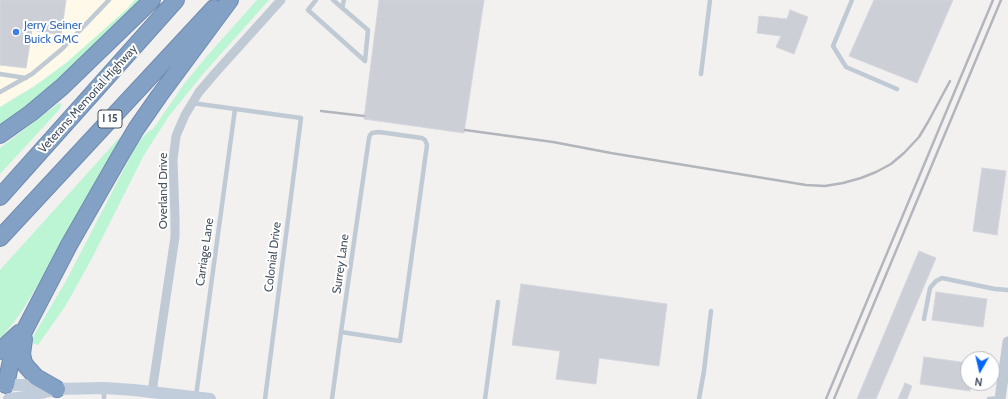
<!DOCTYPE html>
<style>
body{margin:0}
#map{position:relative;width:1008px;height:399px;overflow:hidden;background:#f3f0f0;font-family:Cabin,sans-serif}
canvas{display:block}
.north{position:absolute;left:960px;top:351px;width:40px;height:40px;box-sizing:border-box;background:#fff;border:1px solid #b5bac0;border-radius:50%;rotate:188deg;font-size:11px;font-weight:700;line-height:16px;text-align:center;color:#465361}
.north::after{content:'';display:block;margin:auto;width:14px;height:18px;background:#0466f9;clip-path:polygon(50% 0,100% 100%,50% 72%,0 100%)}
</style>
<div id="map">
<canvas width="1008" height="399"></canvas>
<div class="north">N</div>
</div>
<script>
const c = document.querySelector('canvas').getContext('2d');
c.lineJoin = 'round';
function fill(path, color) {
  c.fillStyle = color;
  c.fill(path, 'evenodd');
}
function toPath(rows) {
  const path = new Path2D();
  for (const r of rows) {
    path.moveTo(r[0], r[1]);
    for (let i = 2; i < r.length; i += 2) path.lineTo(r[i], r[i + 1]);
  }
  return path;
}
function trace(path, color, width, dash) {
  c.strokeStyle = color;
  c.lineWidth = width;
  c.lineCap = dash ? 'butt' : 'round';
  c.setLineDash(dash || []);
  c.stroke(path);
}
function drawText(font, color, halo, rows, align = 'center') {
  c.font = font + ' Cabin,sans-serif';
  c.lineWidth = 4;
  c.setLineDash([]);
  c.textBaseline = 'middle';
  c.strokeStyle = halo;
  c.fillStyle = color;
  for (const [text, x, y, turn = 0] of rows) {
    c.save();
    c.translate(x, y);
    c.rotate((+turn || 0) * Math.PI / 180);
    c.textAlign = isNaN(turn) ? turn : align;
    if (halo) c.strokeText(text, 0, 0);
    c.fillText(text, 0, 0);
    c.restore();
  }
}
fill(toPath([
 [0,0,135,0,126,10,66,63,35,85,0,107]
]), '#fef9e9');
fill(toPath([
 [135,0,142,0,61,80,21,111,0,124,0,107,35,86,66,63,126,10],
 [257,0,269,0,203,74,169,116,144,155,91,260,66,305,38,345,32,343,34,335,66,281,138,142,148,132,153,129,184,84,207,56],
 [59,103,62,104,59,110,0,174,0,148],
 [122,136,99,175,45,273,20,314,0,340,0,270,120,137]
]), '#bbf5d3');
const building = toPath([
 [0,0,66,0,61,35,32,30,26,68,0,65,0,0],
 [379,0,484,0,464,133,364,119,379,0],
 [874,0,953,0,917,83,849,56,874,0],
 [790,10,808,17,794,54,776,47,781,36,757,33,759,16,787,19,790,10],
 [982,168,1006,171,997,235,973,231,982,168],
 [919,251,936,258,876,399,857,399,919,251],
 [521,284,667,304,659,366,599,358,596,384,556,379,560,351,512,345,521,284],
 [936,292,987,299,983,327,932,320,936,292],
 [924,357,968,363,968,383,971,383,970,391,920,384,924,357],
 [905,383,912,386,907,399,898,399,905,383]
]);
fill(building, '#cccfd6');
trace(building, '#d4d6dd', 1);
const motorway = toPath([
 [0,135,31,113,62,87,152,0],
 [0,197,176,0],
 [0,238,214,8],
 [24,339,22,354,24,363,27,367,36,377,57,389],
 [0,351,19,333],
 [6,385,11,360,20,339,69,245,120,156,136,129,159,96,230,0]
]);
trace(motorway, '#6e8bb0', 18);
trace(toPath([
 [316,0,308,10,365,61,368,30,333,0],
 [852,0,833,46,846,67,897,89],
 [342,8,344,0],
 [0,74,26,78],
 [701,74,710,0],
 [0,92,32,74,62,49,109,0],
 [192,103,301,118,265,399],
 [924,319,930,288,936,281,942,278,995,289,1008,290],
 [104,390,104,399],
 [196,396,235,109],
 [332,399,341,332,369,138,370,135,372,133,379,132,422,138,425,140,427,145,400,341,341,332],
 [485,399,498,302],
 [699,399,704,371,711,311],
 [989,399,1000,398]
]), '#c0cad4', 4.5);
trace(toPath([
 [152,392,175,237,175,218,173,160,176,136,185,115,199,92,217,71,281,0]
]), '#c0cad4', 9);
trace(toPath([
 [1000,399,1008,342]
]), '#c0cad4', 11);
trace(toPath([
 [0,385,25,385,51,388],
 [9,399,25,397,57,389,104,388,134,390,210,399]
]), '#c1cddb', 12);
trace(motorway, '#83a0c5', 16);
trace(toPath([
 [321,111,364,116],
 [465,130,553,142,611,153,806,185,825,186,843,183,861,178,876,172,891,164,904,153,919,137,928,122,950,81],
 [826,399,993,0],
 [834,399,1001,0]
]), '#b2b5bc', 2.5);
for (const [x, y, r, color] of [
 [16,32,4,"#3f7fe0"]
]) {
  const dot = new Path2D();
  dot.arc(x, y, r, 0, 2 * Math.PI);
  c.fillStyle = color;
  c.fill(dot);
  trace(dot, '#fff', 1.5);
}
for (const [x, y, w] of [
 [110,119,24]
]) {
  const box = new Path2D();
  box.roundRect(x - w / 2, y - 9, w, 18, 3);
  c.fillStyle = '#fff';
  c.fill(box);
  trace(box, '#465361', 1);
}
drawText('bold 11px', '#465361', null, [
 ["I 15",110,119]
]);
drawText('12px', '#366cbe', '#fff', [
 ["Jerry Seiner",24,25],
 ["Buick GMC",24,39]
], 'left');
drawText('12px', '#465361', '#fff', [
 ["Veterans Memorial Highway",88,99,-48],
 ["Overland Drive",163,191,-90],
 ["Carriage Lane",205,252,-82],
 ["Colonial Drive",273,257,-83],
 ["Surrey Lane",341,264,-82]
]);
</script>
